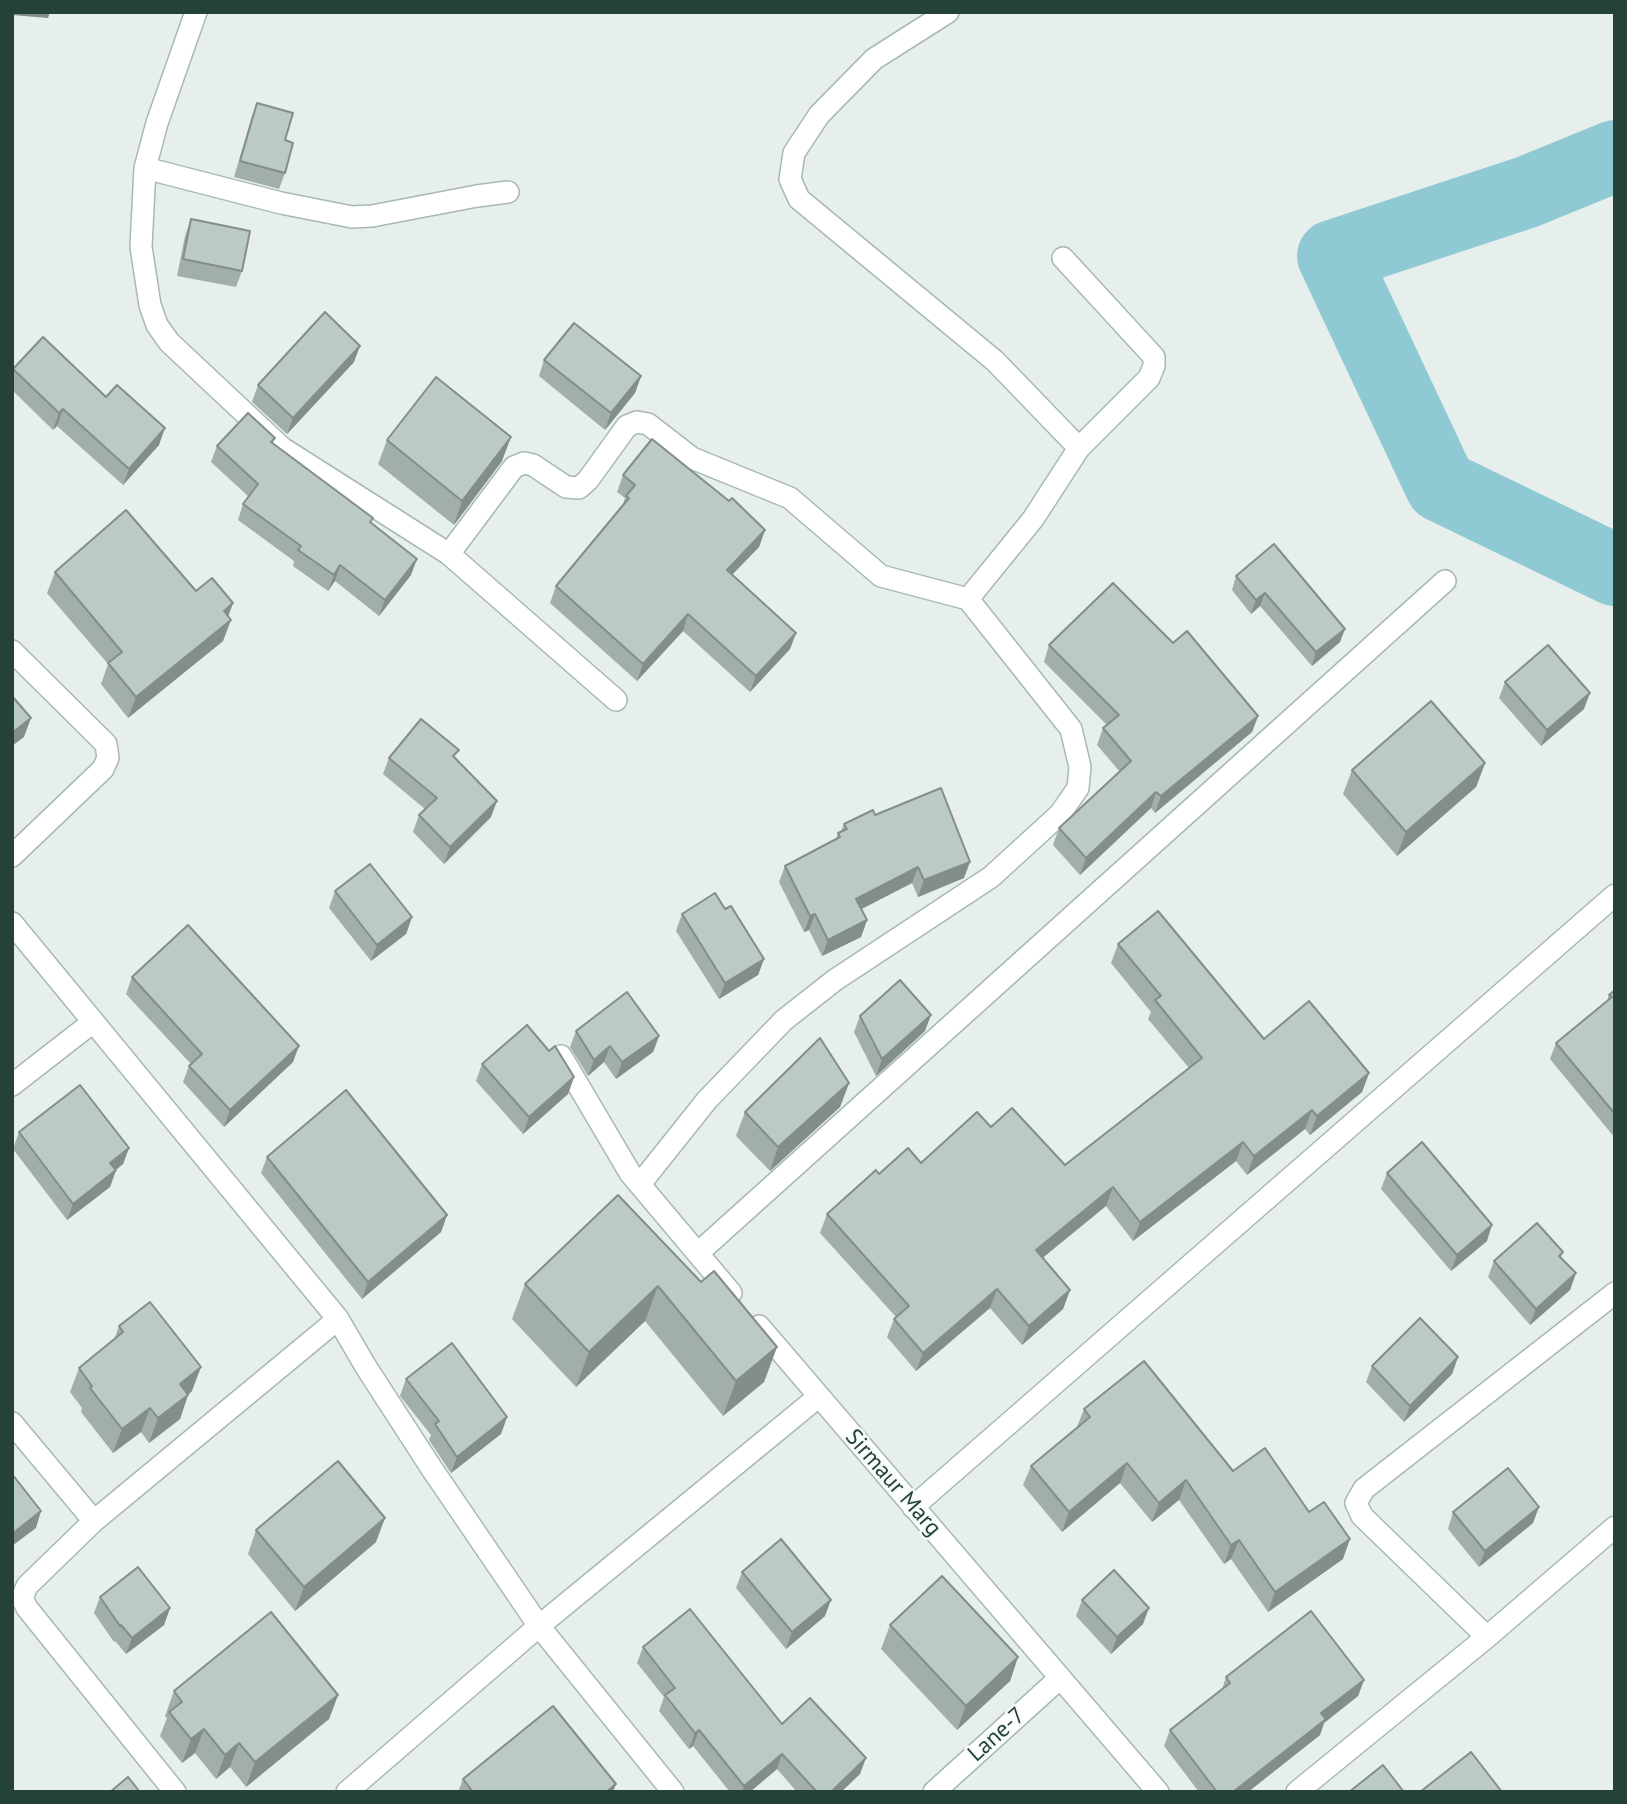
<!DOCTYPE html>
<style>
body{margin:0}
#map{position:relative;width:1627px;height:1804px;overflow:hidden;background:#e6efeb;font-family:"PT Sans",sans-serif}
canvas{display:block}
.frame{position:absolute;inset:0;border:14px solid #24423a;pointer-events:none}
</style>
<div id="map">
<canvas width="1627" height="1804"></canvas>
<div class="frame"></div>
</div>
<script>
const c = document.querySelector('canvas').getContext('2d');
c.lineJoin = 'round';
function toPath(rows) {
  const path = new Path2D();
  for (const r of rows) {
    path.moveTo(r[0], r[1]);
    for (let i = 2; i < r.length; i += 2) path.lineTo(r[i], r[i + 1]);
  }
  return path;
}
function trace(path, color, width, dash) {
  c.strokeStyle = color;
  c.lineWidth = width;
  c.lineCap = dash ? 'butt' : 'round';
  c.setLineDash(dash || []);
  c.stroke(path);
}
function fill(path, color) {
  c.fillStyle = color;
  c.fill(path, 'evenodd');
}
function drawText(font, color, halo, rows, align = 'center') {
  c.font = font + ' "PT Sans",sans-serif';
  c.lineWidth = 5;
  c.setLineDash([]);
  c.textBaseline = 'middle';
  c.strokeStyle = halo;
  c.fillStyle = color;
  for (const [text, x, y, turn = 0] of rows) {
    c.save();
    c.translate(x, y);
    c.rotate((+turn || 0) * Math.PI / 180);
    c.textAlign = isNaN(turn) ? turn : align;
    if (halo) c.strokeText(text, 0, 0);
    c.fillText(text, 0, 0);
    c.restore();
  }
}
trace(toPath([
 [1615,156,1527,192,1333,256,1441,486,1615,570]
]), '#8ec9d4', 72);
const minor = toPath([
 [196,12,157,123,145,168,141,247,150,305,157,325,169,342,282,448,449,554],
 [145,168,281,203,352,217,372,216,477,196,508,192],
 [1063,258,1154,357,1154,366,1149,378,1079,448],
 [12,651,106,744,108,758,103,769,12,856],
 [616,700,449,554,514,467,524,463,533,465,566,487,579,488,588,480,627,426,637,422,648,424,692,458,790,498,881,576,968,599],
 [12,923,338,1319,366,1367,432,1469,539,1626,673,1792],
 [561,1056,630,1173,731,1293],
 [12,1085,93,1022],
 [640,1184,707,1100,784,1020,835,980,991,877,1060,814,1078,788,1080,767,1071,729,968,599,1033,519,1079,448,995,361,799,199,790,179,794,153,819,115,874,59,948,12],
 [698,1253,1445,581],
 [759,1326,1158,1792],
 [12,1423,94,1521,27,1586,22,1598,27,1608,175,1792],
 [913,1507,1615,895],
 [94,1521,338,1319],
 [1487,1637,1362,1516,1356,1503,1364,1489,1615,1293],
 [347,1792,539,1626,818,1397],
 [934,1792,1060,1678],
 [1297,1792,1487,1637,1615,1527]
]);
trace(minor, '#a8b8b2', 24);
trace(minor, '#fff', 21);
fill(toPath([
 [257,103,285,140,285,173,279,189,234,177,251,119],
 [191,219,242,271,236,287,177,276,185,236],
 [544,360,641,376,635,393,605,430,539,376],
 [354,362,287,434,252,402,258,385],
 [13,369,106,397,159,445,123,485,57,426,53,430,12,390],
 [275,438,273,443,371,523,411,575,379,616,335,581,328,591,293,566,294,561,238,520,243,504,249,497,211,462,217,446],
 [387,440,502,461,454,525,378,464],
 [623,475,765,530,759,547,732,575,796,633,790,649,750,692,683,631,637,681,550,603,556,586,622,507,625,498,617,492],
 [1274,544,1340,642,1312,666,1260,606,1251,614,1232,590,1236,576],
 [55,572,196,591,233,603,228,617,223,641,128,718,101,684,108,664,47,593],
 [1173,643,1258,716,1252,732,1155,813,1151,808,1080,875,1053,845,1059,828,1120,772,1097,745,1103,728,1107,725,1044,662,1049,645],
 [1505,682,1584,709,1541,746,1499,698],
 [389,758,491,817,444,864,413,832,419,815,425,809,383,774],
 [1485,763,1476,787,1397,856,1343,794,1352,770],
 [875,815,964,878,918,897,912,883,861,909,867,920,861,937,822,956,809,930,804,932,779,882,785,866,836,840,838,833,841,831,844,824],
 [335,891,412,917,406,934,371,961,329,908],
 [682,914,764,959,758,975,719,999,676,931],
 [1118,944,1264,1039,1369,1073,1362,1092,1310,1135,1305,1129,1247,1175,1236,1161,1133,1241,1106,1206,1042,1258,1070,1290,1063,1309,1022,1345,990,1308,916,1371,887,1337,894,1319,896,1317,820,1233,827,1214,879,1174,921,1163,991,1127,1065,1165,1189,1068,1148,1019,1151,1012,1111,963],
 [132,977,293,1062,224,1127,183,1082,189,1066,191,1064,126,994],
 [1615,990,1615,1138,1550,1059,1556,1043,1607,1001,1609,995],
 [860,1016,925,1031,876,1076,854,1032],
 [576,1031,659,1036,653,1052,616,1079,604,1062,588,1076,570,1047],
 [482,1064,574,1077,568,1094,523,1134,476,1081],
 [849,1083,840,1107,770,1171,736,1136,745,1112],
 [19,1132,129,1148,123,1164,116,1170,110,1187,67,1220,13,1149],
 [267,1157,447,1215,441,1232,362,1299,261,1173],
 [1387,1173,1487,1241,1451,1271,1381,1189],
 [1563,1252,1561,1257,1576,1273,1570,1290,1530,1325,1488,1277,1494,1261],
 [701,1282,777,1347,764,1382,723,1416,645,1321,576,1387,512,1319,525,1284],
 [119,1326,192,1391,188,1395,180,1419,149,1443,141,1432,113,1453,81,1412,82,1408,70,1392,79,1368,114,1340],
 [1458,1357,1452,1374,1404,1422,1366,1382,1372,1366],
 [406,1379,507,1417,501,1434,451,1473,429,1440,431,1435,400,1396],
 [1084,1409,1233,1471,1343,1559,1268,1612,1231,1559,1224,1564,1179,1500,1152,1522,1120,1483,1062,1532,1023,1485,1031,1466,1077,1427],
 [1453,1512,1533,1523,1479,1567,1448,1529],
 [256,1530,376,1542,295,1611,248,1554],
 [742,1572,825,1616,786,1649,736,1588],
 [100,1597,170,1608,164,1625,126,1654,115,1641,114,1642,94,1613],
 [1082,1600,1143,1624,1111,1654,1076,1616],
 [890,1625,1018,1657,1010,1681,957,1730,881,1649],
 [643,1647,782,1724,860,1774,841,1792,797,1792,777,1769,750,1792,730,1792,693,1746,689,1749,659,1711,664,1697,637,1663],
 [1226,1677,1364,1680,1358,1696,1324,1723,1320,1735,1248,1792,1199,1792,1164,1746,1170,1730,1222,1690],
 [174,1691,338,1695,329,1719,246,1787,230,1767,216,1779,195,1753,182,1763,160,1736,167,1718,165,1716],
 [463,1779,613,1792,458,1792]
]), '#a1aea9');
fill(toPath([
 [12,12,50,12,48,18,12,15],
 [360,346,354,362,287,434,293,418],
 [641,376,635,393,605,430,611,413],
 [63,409,57,426,53,430,59,413],
 [165,428,159,445,123,485,129,469],
 [511,437,502,461,454,525,462,501],
 [765,530,759,547,721,586,727,570],
 [417,559,411,575,379,616,385,600],
 [340,565,335,581,328,591,334,575],
 [1265,593,1260,606,1251,614,1256,600],
 [233,603,225,624,224,611],
 [688,614,683,631,637,681,643,664],
 [231,620,223,641,128,718,136,697],
 [1345,629,1340,642,1312,666,1316,652],
 [796,633,790,649,750,692,756,676],
 [1590,693,1584,709,1541,746,1547,730],
 [1258,716,1252,732,1155,813,1161,796],
 [31,718,24,737,12,746,12,733],
 [1485,763,1476,787,1397,856,1406,832],
 [1156,792,1151,808,1080,875,1086,858],
 [497,801,491,817,444,864,450,847],
 [970,862,964,878,918,897,924,880],
 [918,867,912,883,850,915,856,899],
 [815,914,809,930,804,932,810,916],
 [412,917,406,934,371,961,377,945],
 [867,920,861,937,822,956,828,940],
 [764,959,758,975,719,999,725,983],
 [931,1015,925,1031,876,1076,882,1059],
 [659,1036,653,1052,616,1079,622,1062],
 [299,1046,293,1062,224,1127,230,1110],
 [610,1046,604,1062,588,1076,594,1060],
 [1369,1073,1362,1092,1310,1135,1317,1116],
 [574,1077,568,1094,523,1134,529,1117],
 [849,1083,840,1107,770,1171,778,1147],
 [1312,1110,1305,1129,1247,1175,1254,1156],
 [1243,1142,1236,1161,1133,1241,1140,1222],
 [129,1148,123,1164,104,1179,110,1163],
 [116,1170,110,1187,67,1220,73,1204],
 [1113,1187,1106,1206,1029,1269,1036,1250],
 [447,1215,441,1232,362,1299,368,1282],
 [1492,1225,1487,1241,1451,1271,1457,1255],
 [1576,1273,1570,1290,1530,1325,1536,1309],
 [658,1286,645,1321,576,1387,589,1352],
 [997,1289,990,1308,916,1371,923,1353],
 [1070,1290,1063,1309,1022,1345,1029,1326],
 [777,1347,764,1382,723,1416,736,1381],
 [1458,1357,1452,1374,1404,1422,1410,1406],
 [201,1367,192,1391,181,1401,188,1395,180,1419,149,1443,158,1418,180,1384],
 [150,1408,141,1432,113,1453,122,1429],
 [507,1417,501,1434,451,1473,457,1457],
 [1127,1463,1120,1483,1062,1532,1069,1512],
 [1186,1480,1179,1500,1152,1522,1159,1503],
 [1539,1507,1533,1523,1479,1567,1485,1551],
 [41,1511,36,1528,12,1546,12,1534],
 [385,1518,376,1542,295,1611,304,1587],
 [1350,1539,1343,1559,1268,1612,1275,1592],
 [1239,1540,1231,1559,1224,1564,1231,1545],
 [831,1600,825,1616,786,1649,792,1632],
 [170,1608,164,1625,126,1654,132,1638],
 [1149,1608,1143,1624,1111,1654,1117,1637],
 [1018,1657,1010,1681,957,1730,966,1706],
 [1364,1680,1358,1696,1324,1723,1320,1735,1248,1792,1233,1792,1321,1713],
 [338,1695,329,1719,246,1787,255,1762],
 [204,1729,195,1753,182,1763,191,1739],
 [699,1730,693,1746,689,1749,695,1733],
 [239,1743,230,1767,216,1779,225,1755],
 [782,1754,777,1769,750,1792,742,1792,744,1786],
 [866,1758,860,1774,841,1792,831,1792],
 [616,1784,613,1792,606,1792]
]), '#838d89');
const building = toPath([
 [257,103,293,113,285,140,293,143,285,173,240,161,257,103],
 [191,219,250,231,242,271,183,259,191,219],
 [325,312,360,346,293,418,258,385,325,312],
 [574,323,641,376,611,413,544,360,574,323],
 [43,337,106,397,117,385,165,428,129,469,63,409,59,413,13,369,43,337],
 [436,377,511,437,462,501,387,440,436,377],
 [248,413,275,438,271,442,373,518,370,522,417,559,385,600,340,565,334,575,298,550,301,546,243,504,258,484,217,446,248,413],
 [652,439,729,501,732,498,765,530,727,570,796,633,756,676,688,614,643,664,556,586,629,498,626,496,635,485,623,475,652,439],
 [126,510,196,591,212,578,233,603,224,611,231,620,136,697,108,663,122,652,55,572,126,510],
 [1274,544,1345,629,1316,652,1265,593,1256,600,1236,576,1274,544],
 [1113,583,1173,643,1187,631,1258,716,1161,796,1156,792,1086,858,1059,828,1131,761,1103,728,1119,715,1049,645,1113,583],
 [1548,645,1590,693,1547,730,1505,682,1548,645],
 [12,696,31,718,12,733,12,696],
 [1431,701,1485,763,1406,832,1352,770,1431,701],
 [421,719,459,750,453,756,497,801,450,847,419,815,437,798,389,758,421,719],
 [941,788,970,862,924,880,918,867,856,899,867,920,828,940,815,914,810,916,785,866,840,837,838,833,847,829,844,824,873,810,875,815,941,788],
 [370,864,412,917,377,945,335,891,370,864],
 [715,893,725,909,731,906,764,959,725,983,682,914,715,893],
 [1158,911,1264,1039,1309,1001,1369,1073,1317,1116,1312,1110,1254,1156,1243,1142,1140,1222,1113,1187,1036,1250,1070,1290,1029,1326,997,1289,923,1353,894,1319,909,1306,827,1214,876,1170,879,1174,908,1148,921,1163,977,1112,991,1127,1012,1108,1065,1165,1202,1058,1155,1000,1161,996,1118,944,1158,911],
 [188,925,299,1046,230,1110,189,1066,202,1054,132,977,188,925],
 [900,980,931,1015,882,1059,860,1016,900,980],
 [1615,990,1615,1114,1556,1043,1612,997,1609,995,1615,990],
 [627,992,659,1036,622,1062,610,1046,594,1060,576,1031,627,992],
 [527,1025,549,1051,555,1046,574,1077,529,1117,482,1064,527,1025],
 [820,1038,849,1083,778,1147,745,1112,820,1038],
 [80,1085,129,1148,110,1163,116,1170,73,1204,19,1132,80,1085],
 [346,1090,447,1215,368,1282,267,1157,346,1090],
 [1422,1142,1492,1225,1457,1255,1387,1173,1422,1142],
 [618,1195,701,1282,714,1271,777,1347,736,1381,658,1286,589,1352,525,1284,618,1195],
 [1537,1223,1563,1252,1559,1256,1576,1273,1536,1309,1494,1261,1537,1223],
 [150,1302,201,1367,180,1384,188,1395,158,1418,150,1408,122,1429,90,1388,92,1386,79,1368,123,1332,119,1326,150,1302],
 [1420,1318,1458,1357,1410,1406,1372,1366,1420,1318],
 [452,1343,507,1417,457,1457,435,1424,439,1421,406,1379,452,1343],
 [1144,1361,1233,1471,1265,1448,1309,1512,1324,1502,1350,1539,1275,1592,1239,1540,1231,1545,1186,1480,1159,1503,1127,1463,1069,1512,1031,1466,1090,1417,1084,1409,1144,1361],
 [338,1461,385,1518,304,1587,256,1530,338,1461],
 [1508,1468,1539,1507,1485,1551,1453,1512,1508,1468],
 [12,1474,41,1511,12,1534,12,1474],
 [781,1539,831,1600,792,1632,742,1572,781,1539],
 [138,1567,170,1608,132,1638,121,1625,120,1626,100,1597,138,1567],
 [1114,1570,1149,1608,1117,1637,1082,1600,1114,1570],
 [942,1576,1018,1657,966,1706,890,1625,942,1576],
 [690,1609,782,1724,810,1698,866,1758,831,1792,817,1792,782,1754,744,1786,699,1730,695,1733,665,1695,675,1688,643,1647,690,1609],
 [1311,1611,1364,1680,1321,1713,1326,1719,1233,1792,1217,1792,1170,1730,1230,1683,1226,1677,1311,1611],
 [271,1612,338,1695,255,1762,239,1743,225,1755,204,1729,191,1739,169,1712,182,1702,174,1691,271,1612],
 [553,1706,616,1784,606,1792,473,1792,463,1779,553,1706],
 [1471,1752,1502,1792,1420,1792,1471,1752],
 [1383,1765,1404,1792,1349,1792,1383,1765],
 [128,1777,140,1792,110,1792,128,1777]
]);
fill(building, '#bbcac4');
trace(building, '#838d89', 2);
drawText('23px', '#24423a', '#f7fbf9', [
 ["Sirmaur Marg",893,1483,49],
 ["Lane-7",997,1735,-42]
]);
</script>
